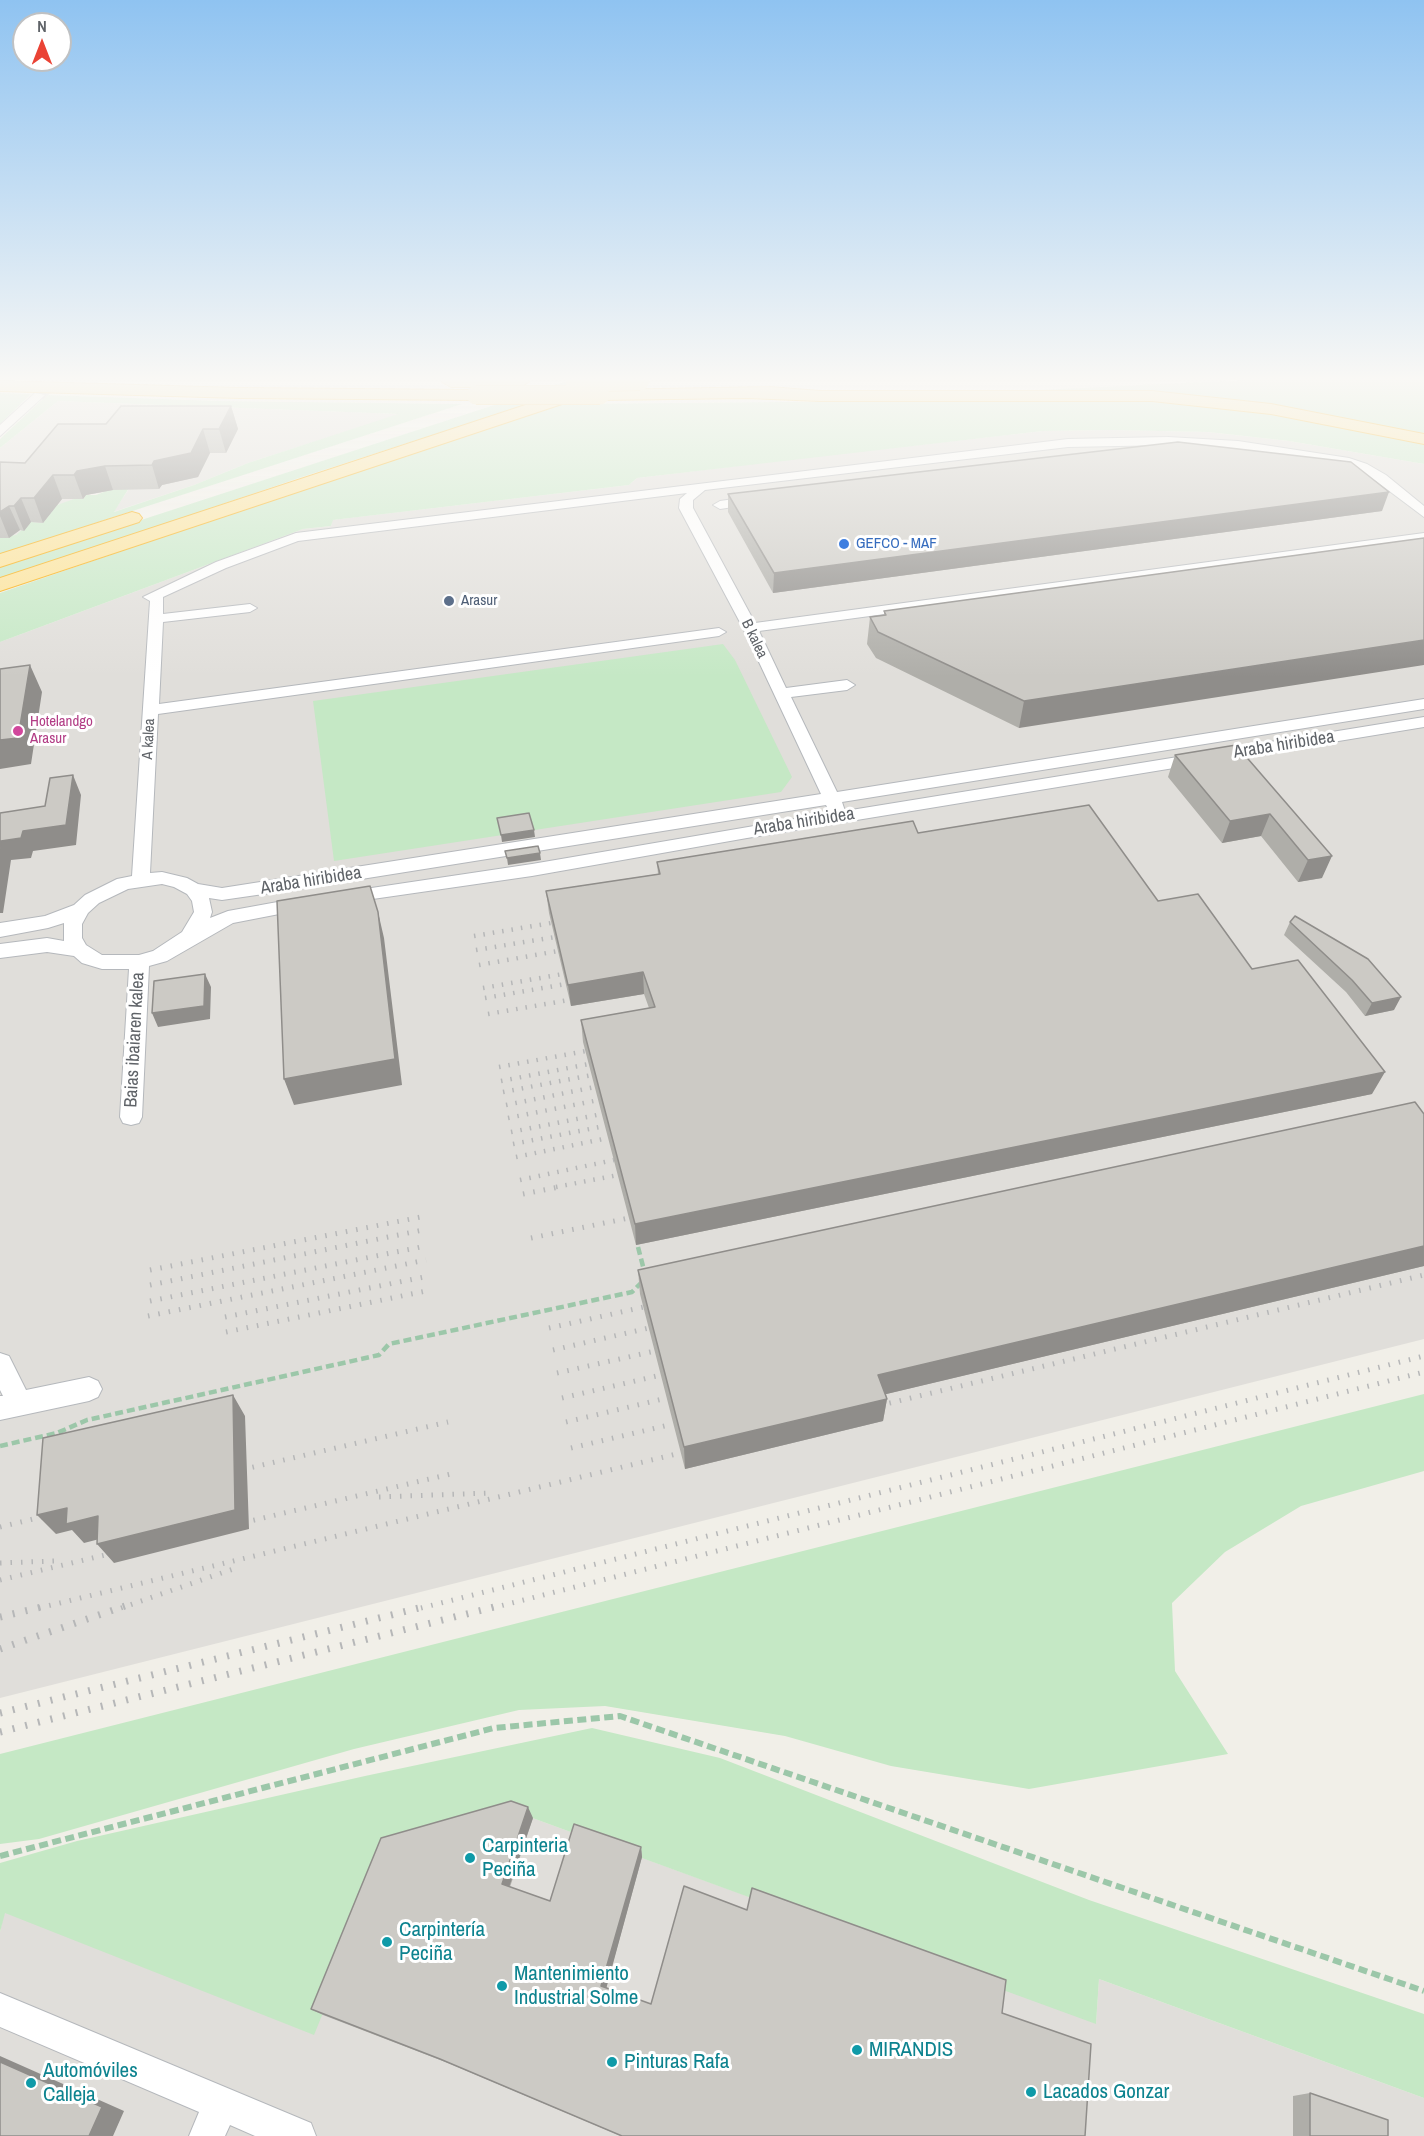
<!DOCTYPE html>
<meta charset="utf-8">
<style>
body{margin:0}
#map{position:relative;width:1424px;height:2136px;overflow:hidden;background:#f1efe8;font-family:"Archivo Narrow",sans-serif}
canvas{display:block}
.north{position:absolute;left:12px;top:12px;width:60px;height:60px;box-sizing:border-box;background:#fff;border:2px solid #bfc1c3;border-radius:50%;rotate:0deg;font-size:16px;font-weight:700;line-height:24px;text-align:center;color:#5f6368}
.north::after{content:'';display:block;margin:auto;width:21px;height:27px;background:#ea4335;clip-path:polygon(50% 0,100% 100%,50% 72%,0 100%)}
</style>
<div id="map">
<canvas width="1424" height="2136"></canvas>
<div class="north">N</div>
</div>
<script>
const c = document.querySelector('canvas').getContext('2d');
c.lineJoin = 'round';
function fill(path, color) {
  c.fillStyle = color;
  c.fill(path, 'evenodd');
}
function toPath(rows) {
  const path = new Path2D();
  for (const r of rows) {
    path.moveTo(r[0], r[1]);
    for (let i = 2; i < r.length; i += 2) path.lineTo(r[i], r[i + 1]);
  }
  return path;
}
function trace(path, color, width, dash) {
  c.strokeStyle = color;
  c.lineWidth = width;
  c.lineCap = dash ? 'butt' : 'round';
  c.setLineDash(dash || []);
  c.stroke(path);
}
function drawText(font, color, halo, rows, align = 'center') {
  c.font = font + ' "Archivo Narrow",sans-serif';
  c.lineWidth = 6;
  c.setLineDash([]);
  c.textBaseline = 'middle';
  c.strokeStyle = halo;
  c.fillStyle = color;
  for (const [text, x, y, turn = 0] of rows) {
    c.save();
    c.translate(x, y);
    c.rotate((+turn || 0) * Math.PI / 180);
    c.textAlign = isNaN(turn) ? turn : align;
    if (halo) c.strokeText(text, 0, 0);
    c.fillText(text, 0, 0);
    c.restore();
  }
}
fill(toPath([
 [58,401,401,414,248,463,194,485,113,512,129,489,86,495,83,499,57,505,43,523,9,538,0,537,0,448],
 [1110,430,1208,432,1289,441,1424,464,1424,1339,0,1698,0,642,303,529,331,526,332,520,629,485,637,478,802,458,1043,431],
 [516,1812,1096,2023,1099,1979,1424,2098,1424,2136,0,2136,0,1932,4,1913]
]), '#e0deda');
fill(toPath([
 [577,378,610,378,302,477,0,580,0,566],
 [1287,378,1424,378,1424,435,1262,403,1205,397,1161,393,997,392],
 [0,393,31,394,0,424],
 [47,395,219,401,462,404,0,554,0,537,16,535,31,522,43,523,57,505,74,499,83,499,86,495,96,495,114,488,129,488,114,512,194,485,248,463,398,414,58,401,0,448,0,439],
 [1115,399,1248,410,1331,424,1424,444,1424,464,1289,441,1208,432,1110,430,1043,431,637,478,629,485,333,520,331,526,303,529,0,642,0,593,335,477,562,404],
 [723,644,735,660,792,777,781,792,334,861,313,701],
 [1424,1394,1424,1471,1301,1506,1225,1552,1172,1603,1175,1671,1228,1754,1029,1789,891,1766,785,1736,605,1706,519,1710,354,1749,39,1839,0,1844,0,1754],
 [592,1728,720,1758,1089,1900,1424,2014,1424,2098,1099,1979,1096,2024,516,1812,390,1848,314,2035,5,1913,0,1932,0,1863,77,1841,365,1776]
]), '#c5e8c5');
trace(toPath([
 [39,395,56,378]
]), '#ccccc8', 13, [13, 6]);
const minor = toPath([
 [35,393,45,395,0,436,0,425,35,393],
 [1168,437,1238,441,1349,458,1367,464,1386,475,1424,506,1424,517,1376,481,1359,470,1343,464,1238,449,1168,445,1068,447,705,490,693,500,693,508,755,623,1424,533,1424,541,759,631,786,688,847,680,855,685,847,690,791,697,837,792,1424,699,1424,709,842,802,845,811,1424,717,1424,727,747,838,532,876,345,903,338,901,336,897,338,893,532,864,830,813,826,805,305,888,222,900,209,898,212,912,210,918,228,911,305,897,312,899,314,903,312,907,305,909,233,923,167,961,149,966,142,1117,139,1123,131,1125,123,1123,120,1117,129,969,102,969,82,963,74,956,47,952,0,958,0,944,47,938,64,941,64,923,48,928,0,937,0,923,45,916,74,905,85,895,117,879,132,876,150,601,143,597,216,562,296,533,1068,439,1168,437],
 [687,493,680,499,679,508,743,628,821,794,222,888,198,884,187,878,162,872,150,873,158,714,719,636,726,632,719,628,159,704,163,622,250,612,257,608,250,604,163,614,163,597,226,568,298,541,687,493],
 [162,884,174,887,187,894,192,901,194,912,182,932,153,951,139,955,102,955,86,945,82,938,82,924,88,913,99,903,128,889,162,884],
 [755,496,760,497,760,503,720,509,713,505,720,501,755,496],
 [0,1353,9,1356,26,1390,89,1377,98,1381,102,1389,98,1397,89,1401,0,1420,0,1396,3,1396,0,1390,0,1353],
 [0,1993,311,2123,316,2136,255,2136,230,2125,225,2136,189,2136,199,2112,0,2027,0,1993]
]);
const highway = toPath([
 [446,378,525,378,529,382,520,387,451,387,442,382,446,378],
 [0,381,239,388,476,390,485,395,476,400,239,398,0,391,0,381],
 [583,386,589,387,592,391,589,395,0,591,0,578,583,386],
 [770,387,820,391,1152,391,1271,404,1424,434,1424,444,1271,414,1152,401,820,401,747,398,600,400,591,395,600,390,770,387],
 [132,512,139,514,142,518,139,522,0,567,0,554,132,512]
]);
trace(minor, '#b5b8bc', 2);
trace(highway, '#f9ab00', 2);
trace(toPath([
 [638,1247,645,1274],
 [0,1446,57,1433,87,1420,379,1355,389,1344,632,1292,642,1282]
]), '#9cc7a9', 4.5, [8, 4]);
trace(toPath([
 [0,1856,494,1728,620,1716,1424,1991]
]), '#9cc7a9', 6, [9, 4.5]);
fill(minor, '#fff');
fill(highway, '#fde293');
trace(toPath([
 [474,936,551,923],
 [476,950,555,937],
 [479,965,558,951],
 [483,988,563,974],
 [485,998,566,984],
 [488,1014,569,1000],
 [499,1067,586,1051],
 [501,1081,589,1064],
 [503,1092,592,1075],
 [506,1105,595,1087],
 [508,1118,599,1100],
 [511,1132,602,1114],
 [513,1144,605,1126],
 [516,1157,608,1138],
 [520,1180,614,1160],
 [556,1187,618,1175]
]), '#b6b7b8', 4.5, [1.5, 8]);
trace(toPath([
 [523,1194,564,1186],
 [531,1238,629,1218],
 [150,1270,421,1217],
 [150,1285,423,1230],
 [150,1301,426,1246],
 [148,1316,426,1260],
 [225,1317,429,1276],
 [549,1328,644,1307],
 [226,1332,431,1290],
 [553,1350,649,1328],
 [557,1373,655,1351],
 [562,1398,661,1375],
 [869,1408,1424,1275],
 [566,1422,667,1398],
 [571,1448,673,1424],
 [232,1472,448,1422],
 [379,1497,489,1493],
 [233,1525,455,1473],
 [0,1527,54,1514],
 [0,1563,54,1561],
 [0,1580,122,1551],
 [39,1608,697,1449],
 [121,1608,236,1568],
 [421,1608,1424,1356],
 [492,1608,1424,1372]
]), '#b6b7b8', 5, [1.5, 9]);
trace(toPath([
 [0,1617,46,1606],
 [0,1649,125,1606],
 [0,1713,427,1606],
 [0,1732,498,1606]
]), '#b6b7b8', 7, [2, 11]);
const highwayBridge = toPath([
 [575,382,640,381],
 [476,395,600,395]
]);
trace(highwayBridge, '#f9ab00', 20, []);
trace(highwayBridge, '#fde293', 19);
fill(toPath([
 [231,406,238,429,226,453,210,453,198,477,162,485,159,489,113,490,86,495,83,499,62,499,43,523,31,522,24,531,20,530,9,538,0,538,0,462,25,463,106,424],
 [728,494,1382,511,773,593,728,512],
 [1424,538,1019,728,876,658,867,644,870,617,884,615,884,611],
 [1236,745,1322,878,1298,882,1261,836,1222,843,1168,777,1175,755],
 [918,833,1158,901,1252,969,1372,1094,636,1245,583,1042,581,1020,649,1008,644,994,571,1006,549,913,546,891,658,874,657,862],
 [1290,922,1394,1010,1365,1016,1346,992,1284,935],
 [1424,1114,1424,1266,886,1394,887,1399,883,1421,685,1469,640,1294,638,1270],
 [533,1818,510,1887,550,1901,641,1847,642,1857,606,1988,651,2004,1002,2013,1085,2136,621,2136,448,2063,323,2015,311,2009],
 [1310,2093,1388,2136,1293,2136,1293,2096]
]), '#afaea9');
fill(toPath([
 [231,406,238,429,226,453,219,429],
 [203,429,210,453,198,477,162,485,159,489,152,465,154,461],
 [105,466,113,490,86,495,83,499,74,475,77,471],
 [53,475,62,499,43,523,34,498],
 [1389,492,1382,511,773,593,774,573],
 [21,498,31,522,24,531,14,506],
 [9,506,20,530,9,538,0,516,0,512],
 [1424,640,1424,665,1019,728,1024,701],
 [30,665,42,692,31,764,0,769,0,740],
 [73,775,81,795,76,845,33,851,31,858,11,860,3,913,0,913,0,849,1,841,23,831],
 [1270,814,1261,836,1222,843,1230,821],
 [534,830,535,837,502,842,501,835],
 [540,853,541,860,508,865,507,858],
 [1332,856,1322,878,1298,882,1308,860],
 [378,912,384,938,402,1085,294,1105,284,1079],
 [643,972,644,994,571,1006,568,985],
 [205,974,211,987,210,1019,158,1027,152,1013],
 [1401,997,1394,1010,1365,1016,1372,1003],
 [1385,1072,1372,1094,636,1245,635,1224],
 [1424,1246,1424,1266,874,1397,878,1375],
 [233,1395,245,1416,249,1529,114,1563,97,1544],
 [887,1399,883,1421,685,1469,684,1447],
 [67,1508,98,1516,115,1535,84,1543,72,1530,56,1534,37,1515],
 [528,1807,533,1818,507,1893,502,1884],
 [641,1847,642,1857,605,1993,601,1986],
 [0,2056,124,2111,113,2136,89,2136,0,2062]
]), '#8f8d8a');
const building = toPath([
 [121,406,231,406,219,429,203,429,191,453,154,461,152,465,105,466,77,471,74,475,53,475,34,498,21,498,14,506,9,506,0,512,0,462,25,463,58,424,106,424,121,406],
 [1178,442,1351,462,1389,492,774,573,728,494,1178,442],
 [1424,538,1424,640,1024,701,878,632,870,617,886,615,884,611,1424,538],
 [30,665,18,738,0,740,0,669,30,665],
 [1236,745,1332,856,1308,860,1270,814,1230,821,1175,755,1236,745],
 [73,775,66,825,23,831,21,838,1,841,0,849,0,813,45,806,50,778,73,775],
 [1089,805,1158,901,1198,894,1252,969,1298,960,1385,1072,635,1224,581,1020,655,1007,643,972,568,985,546,891,660,874,657,862,913,821,918,833,1089,805],
 [529,813,534,830,501,835,497,818,529,813],
 [538,846,540,853,507,858,505,851,538,846],
 [370,886,378,912,395,1059,284,1079,277,901,370,886],
 [1295,916,1368,959,1401,997,1372,1003,1352,980,1290,922,1295,916],
 [205,974,204,1006,152,1013,154,981,205,974],
 [1415,1102,1424,1114,1424,1246,878,1375,887,1399,684,1447,638,1270,1415,1102],
 [233,1395,235,1510,97,1544,98,1516,66,1524,67,1508,37,1515,43,1438,233,1395],
 [511,1801,528,1807,502,1884,550,1901,574,1824,641,1847,601,1986,651,2004,684,1886,747,1910,752,1888,1006,1980,1002,2013,1091,2044,1085,2136,622,2136,440,2059,311,2009,381,1838,511,1801],
 [0,2062,102,2107,89,2136,0,2136,0,2062],
 [1310,2093,1388,2120,1388,2136,1310,2136,1310,2093]
]);
fill(building, '#cccac5');
trace(building, '#8f8d8a', 1.5);
const sky = c.createLinearGradient(0, 0, 0, 677);
sky.addColorStop(0, '#8fc3f1');
sky.addColorStop(0.56, '#f9f8f5');
sky.addColorStop(1, '#f9f8f500');
c.fillStyle = sky;
c.fillRect(0, 0, 1424, 677);
for (const [x, y, r, color] of [
 [844,544,6,"#3f7fe0"],
 [449,601,6,"#5c6f8a"],
 [18,731,6,"#d1479c"],
 [470,1858,6,"#0f9aa8"],
 [387,1942,6,"#0f9aa8"],
 [502,1986,6,"#0f9aa8"],
 [857,2050,6,"#0f9aa8"],
 [612,2062,6,"#0f9aa8"],
 [31,2083,6,"#0f9aa8"],
 [1031,2092,6,"#0f9aa8"]
]) {
  const dot = new Path2D();
  dot.arc(x, y, r, 0, 2 * Math.PI);
  c.fillStyle = color;
  c.fill(dot);
  trace(dot, '#fff', 2);
}
drawText('15px', '#366cbe', '#fff', [
 ["GEFCO - MAF",856,544]
], 'left');
drawText('15px', '#4e5e75', '#fff', [
 ["Arasur",461,601]
], 'left');
drawText('15px', '#5f6368', '#fff', [
 ["B kalea",754,639,64],
 ["A kalea",149,739,-87]
]);
drawText('15px', '#b23c85', '#fff', [
 ["Hotelandgo",30,722],
 ["Arasur",30,739]
], 'left');
drawText('18px', '#5f6368', '#fff', [
 ["Araba hiribidea",1284,745,-9],
 ["Araba hiribidea",804,822,-9],
 ["Araba hiribidea",311,881,-9],
 ["Baias ibaiaren kalea",135,1040,-87]
]);
drawText('21px', '#0d838f', '#fff', [
 ["Carpinteria",482,1846],
 ["Peciña",482,1870],
 ["Carpintería",399,1930],
 ["Peciña",399,1954],
 ["Mantenimiento",514,1974],
 ["Industrial Solme",514,1998],
 ["MIRANDIS",869,2050],
 ["Pinturas Rafa",624,2062],
 ["Automóviles",43,2071],
 ["Calleja",43,2095],
 ["Lacados Gonzar",1043,2092]
], 'left');
</script>
